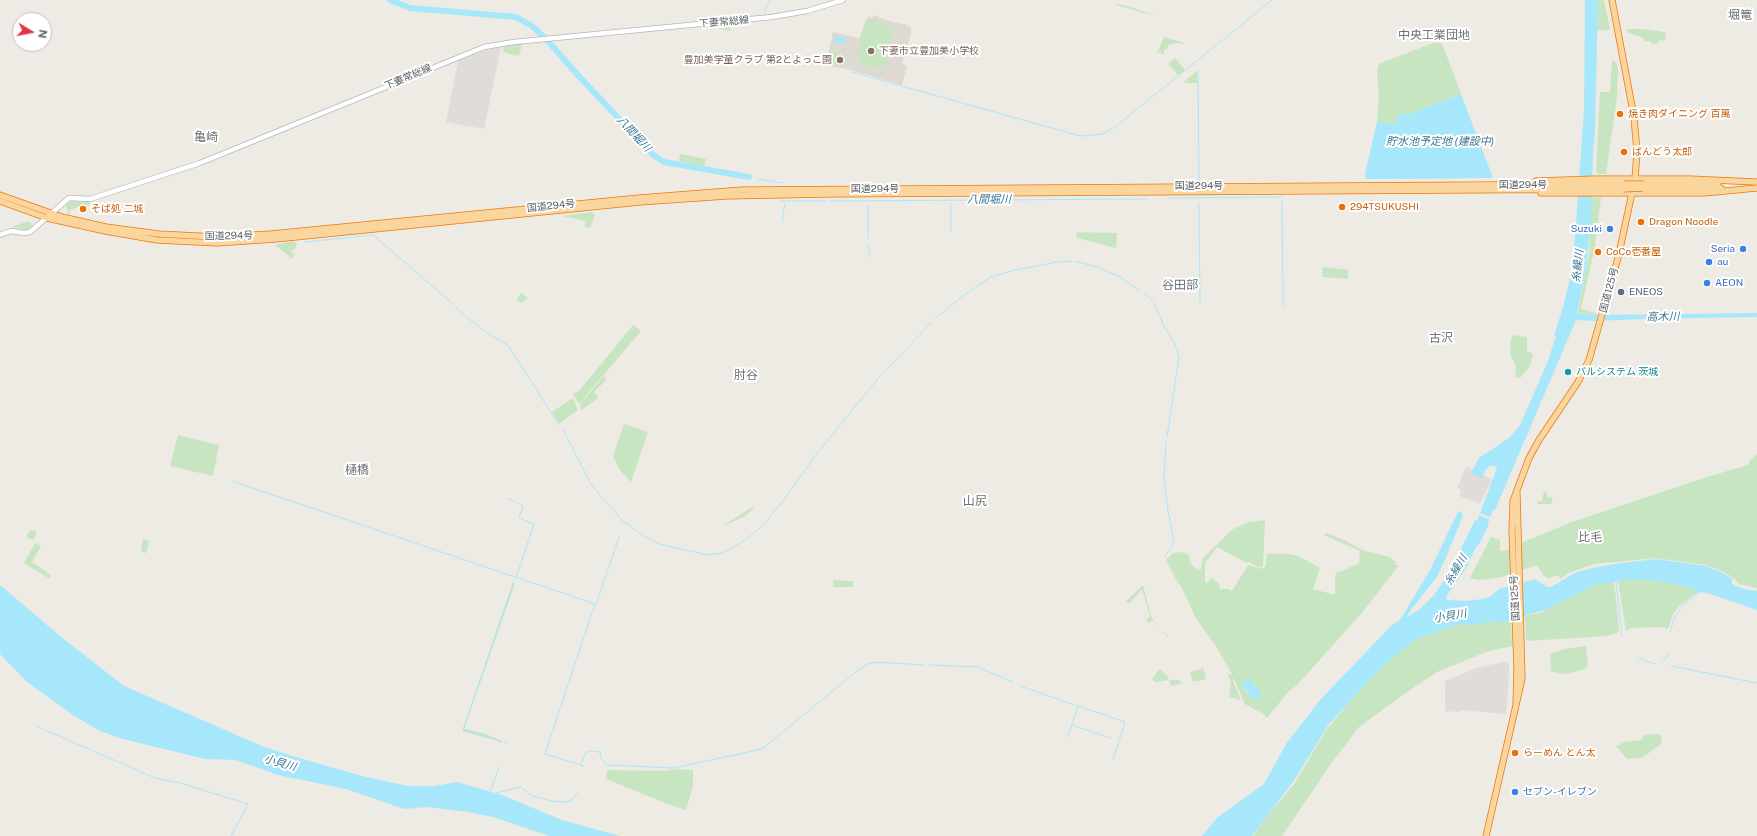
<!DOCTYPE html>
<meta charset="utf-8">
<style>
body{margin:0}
#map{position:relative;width:1757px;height:836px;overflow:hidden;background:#eeeae4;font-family:"Public Sans",sans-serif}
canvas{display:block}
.north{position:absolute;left:12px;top:12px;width:40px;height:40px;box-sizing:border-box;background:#fff;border:1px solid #bec0c1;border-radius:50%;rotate:100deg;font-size:11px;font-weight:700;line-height:16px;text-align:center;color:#5c6164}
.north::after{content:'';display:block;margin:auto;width:14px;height:18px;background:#e33549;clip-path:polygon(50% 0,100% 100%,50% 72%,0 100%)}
</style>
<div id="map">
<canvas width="1757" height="836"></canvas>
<div class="north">N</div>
</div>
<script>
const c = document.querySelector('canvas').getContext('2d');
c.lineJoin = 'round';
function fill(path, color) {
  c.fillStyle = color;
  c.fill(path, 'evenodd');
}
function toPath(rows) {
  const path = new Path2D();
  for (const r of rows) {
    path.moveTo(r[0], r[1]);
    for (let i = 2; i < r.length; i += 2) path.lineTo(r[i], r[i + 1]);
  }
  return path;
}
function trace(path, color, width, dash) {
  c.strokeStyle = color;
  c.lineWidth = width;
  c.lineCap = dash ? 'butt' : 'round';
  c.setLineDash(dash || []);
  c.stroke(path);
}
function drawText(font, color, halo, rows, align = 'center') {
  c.font = font + ' "Public Sans","Noto Sans JP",sans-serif';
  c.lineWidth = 4;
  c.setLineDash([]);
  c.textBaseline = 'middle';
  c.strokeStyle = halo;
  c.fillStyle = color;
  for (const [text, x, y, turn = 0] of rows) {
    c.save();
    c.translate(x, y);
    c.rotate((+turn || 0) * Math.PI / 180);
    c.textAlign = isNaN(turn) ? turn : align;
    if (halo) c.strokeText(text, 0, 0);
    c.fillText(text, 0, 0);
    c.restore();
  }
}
fill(toPath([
 [501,47,484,129,446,122,458,61,481,52],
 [1466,467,1492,479,1480,504,1460,496,1461,490,1457,488],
 [1503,662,1509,664,1509,675,1506,714,1460,710,1459,712,1445,711,1445,681,1476,668]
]), '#e0dcd9');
fill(toPath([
 [874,15,885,20,907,25,911,28,911,34,902,63,907,66,902,85,851,70,826,65,833,32,859,38,866,20,869,16,872,18]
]), '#dedad2');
fill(toPath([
 [1597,0,1604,0,1610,30,1597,30],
 [1116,3,1140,10,1158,17,1116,5],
 [871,18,893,27,895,31,890,41,891,43,886,57,888,58,886,66,883,65,882,70,858,63,860,53,857,52,860,39,866,22],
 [731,24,730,31,708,26,724,25],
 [1628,29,1645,29,1665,32,1666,38,1665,40,1658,41,1657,44,1652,44,1650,41,1645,41,1642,37,1628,33,1627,30],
 [1164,37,1185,43,1185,44,1176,43,1171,45,1169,44,1167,49,1164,50,1163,54,1161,54,1161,51,1157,54],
 [1433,43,1442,43,1461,94,1410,114,1398,114,1396,124,1377,122,1379,95,1377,73,1378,66,1381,63],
 [522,44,519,56,503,52,504,46],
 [829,51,840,52,840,65,837,65,836,67,826,65],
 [1175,58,1185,70,1178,75,1168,64],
 [1612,60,1617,63,1618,72,1617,96,1606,174,1598,174,1596,172,1600,92,1610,92],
 [1197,71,1197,83,1183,83,1186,80],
 [680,154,706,159,704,166,679,161],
 [1591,197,1601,198,1595,246,1581,309,1596,313,1596,315,1579,313,1578,311,1589,255],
 [73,200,85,202,90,201,89,206,83,205,70,210,70,214,68,214,66,204],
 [592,212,595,215,590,228,585,227,585,221,563,216],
 [28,221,31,223,33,226,26,230,12,227],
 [1076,232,1117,233,1116,248,1077,238],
 [292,241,297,243,295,249,290,251,294,254,292,259,275,245],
 [1323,267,1348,270,1348,279,1322,277],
 [521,293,528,298,521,303,516,300],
 [633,325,641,331,579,404,573,394,579,391],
 [1514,335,1527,337,1527,351,1533,354,1530,366,1520,378,1515,377,1516,365,1510,354,1511,339],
 [604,376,606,380,594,392,599,397,582,410,580,406,581,403],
 [573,398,578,410,559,424,552,412],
 [624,424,648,432,631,482,620,470,613,456],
 [178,435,219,445,213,476,170,466],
 [1757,454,1757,588,1739,584,1735,579,1724,572,1706,565,1655,558,1594,564,1568,573,1560,579,1559,575,1549,578,1544,576,1537,565,1502,577,1481,580,1470,578,1491,537,1500,540,1500,551,1515,549,1523,542,1572,522,1707,477,1748,465,1751,459],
 [1544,491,1547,492,1547,497,1553,498,1551,504,1538,504,1538,501,1542,501],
 [754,506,751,511,744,517,722,526],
 [1265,520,1263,566,1258,567,1249,562,1247,563,1217,547,1205,563,1205,582,1209,582,1209,579,1213,579,1219,584,1220,589,1229,589,1232,591,1248,565,1263,569,1266,565,1267,554,1288,554,1298,556,1320,568,1313,589,1335,595,1335,574,1336,575,1337,572,1342,571,1359,563,1360,551,1324,535,1326,533,1342,539,1365,551,1390,557,1395,562,1396,565,1399,565,1361,614,1296,686,1288,692,1267,718,1263,714,1245,704,1234,679,1232,679,1241,700,1229,697,1231,682,1228,674,1230,674,1231,676,1232,674,1217,648,1196,618,1181,586,1178,583,1166,560,1173,553,1183,552,1189,555,1190,562,1194,567,1201,570,1202,560,1205,556,1233,529,1249,522],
 [1248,680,1253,683,1262,697,1254,699,1242,688,1245,681],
 [30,530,37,531,34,540,26,537],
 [143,539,149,541,146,553,141,552],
 [35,543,41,546,32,562,51,575,50,579,24,563],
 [1630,579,1660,580,1697,589,1698,592,1679,606,1673,614,1668,629,1662,627,1629,628,1627,631,1626,631,1618,580],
 [833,580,853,581,853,587,833,587],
 [1611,581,1614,583,1616,598,1619,631,1617,633,1607,636,1526,641,1525,616,1544,612,1547,608,1596,584],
 [513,582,515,583,464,729,483,733,503,741,502,742,462,731],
 [1143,585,1151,616,1159,628,1169,636,1168,637,1152,620,1149,623,1146,621,1150,616,1142,589,1129,604,1126,601],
 [1490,620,1504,622,1511,620,1512,646,1486,652,1437,672,1407,692,1359,727,1330,765,1282,836,1253,836,1267,816,1295,783,1326,730,1382,664,1409,642,1443,625],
 [1586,646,1588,664,1586,668,1575,672,1563,674,1551,671,1550,654,1564,649],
 [1203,668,1206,679,1193,682,1190,672],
 [1159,669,1167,675,1169,680,1180,680,1181,684,1171,686,1169,680,1155,682,1152,679],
 [1652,734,1659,734,1662,738,1661,744,1642,758,1627,759,1616,746,1625,742,1642,740,1643,735],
 [678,769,693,770,693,786,686,810,665,803,606,779,607,770,664,771]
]), '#c8e5c2');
fill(toPath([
 [1585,0,1598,0,1595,131,1593,154,1591,218,1586,269,1577,313,1594,315,1757,313,1757,317,1644,319,1594,321,1576,320,1495,510,1493,510,1490,517,1480,513,1497,468,1494,466,1489,466,1485,471,1482,478,1471,473,1479,458,1509,438,1520,425,1548,361,1556,336,1554,336,1564,304,1573,265,1584,110],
 [835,36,847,38,845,44,834,42],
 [1461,94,1493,178,1366,179,1365,174,1377,122,1396,124,1398,114,1410,114],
 [1459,511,1462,513,1463,516,1444,562,1437,577,1410,611,1407,617,1419,610,1434,595,1451,570,1475,520,1477,521,1479,515,1489,519,1488,526,1480,543,1476,547,1466,568,1446,597,1447,600,1465,601,1483,599,1491,596,1499,589,1535,579,1547,587,1551,587,1575,573,1592,568,1621,563,1656,559,1706,566,1723,573,1733,579,1731,583,1736,586,1748,590,1757,591,1757,610,1707,593,1697,592,1694,589,1675,584,1648,580,1625,580,1595,585,1545,610,1501,623,1492,621,1479,624,1465,624,1454,626,1416,639,1384,665,1329,724,1293,782,1252,836,1202,836,1217,818,1264,784,1286,744,1320,700,1392,625,1400,620,1430,570,1457,514],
 [0,585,60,636,124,686,264,747,306,760,366,777,408,786,435,786,457,782,502,795,562,820,620,836,549,836,493,817,468,812,427,807,404,809,346,789,278,775,236,760,205,759,119,738,98,730,73,715,27,682,0,654],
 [1249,679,1258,689,1262,697,1252,700,1248,692,1242,688,1243,682]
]), '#a7e7fc');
trace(toPath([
 [764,12,770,0],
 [750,16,760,16],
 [1198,71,1199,181],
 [852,72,1073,134,1082,136,1095,135,1102,134,1115,127,1272,0],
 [758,179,782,183],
 [1170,198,1282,197],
 [781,200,781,201,826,201],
 [831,201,1147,199],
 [1282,201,1283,306],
 [951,203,951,232],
 [1199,203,1200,304],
 [868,205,868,238],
 [782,222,785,203],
 [305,242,373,235,452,303],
 [868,244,870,257],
 [1075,261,1097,267,1120,277,1139,290],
 [1145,294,1153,301],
 [1154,303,1164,326,1175,344,1179,357,1167,437],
 [455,306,461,313,490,335,508,345,559,425],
 [935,319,963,296,991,277,1015,270,1057,262,1072,261],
 [563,430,592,486,623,521,644,536,659,544,708,555,722,553,746,540,764,524,783,501,815,456,876,381,931,323],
 [232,481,595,604,545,754,584,766],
 [508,498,523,506,519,518,534,524,516,578],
 [1165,556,1170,549,1174,540,1168,511,1164,479,1166,442],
 [1616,581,1622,636],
 [596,605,619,537],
 [1670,632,1675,616,1684,604,1700,592],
 [1638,658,1655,664],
 [1663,662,1669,653],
 [929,665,978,667,1013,682],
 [1671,666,1757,683],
 [1020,686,1075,705],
 [1072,725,1111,738],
 [38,727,155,778,180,783,248,804,231,836],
 [1068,737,1078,706,1125,722,1113,760],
 [502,742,463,730,514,583],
 [505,743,507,744],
 [581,765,586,752,590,751,600,752,601,758,606,764],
 [606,765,674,768,762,749,857,671,868,664,877,662,924,665],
 [490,792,499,767],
 [496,793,521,787,530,795,537,797,552,801,567,802,573,799,577,792]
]), '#a7e7fc', 1);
trace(toPath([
 [390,0,410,8,516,17,532,26,544,37],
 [547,40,576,73,652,154,664,162,749,177]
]), '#a7e7fc', 6);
const secondary = toPath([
 [0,235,11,231,24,233,30,232,69,198,90,199,200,163,484,47,514,42,772,17,807,11,843,0]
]);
const trunk = toPath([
 [1536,181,1595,179,1690,179,1757,182],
 [1644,184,1718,183],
 [1643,188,1721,188],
 [1541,193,1704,193,1757,188],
 [0,195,62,217,106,227,159,234,217,237,271,234,639,198,742,190,1624,184],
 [0,201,47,218,105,231,157,240,217,243,276,239,640,202,727,196,829,194,1623,189],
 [1516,704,1517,669,1512,531,1513,501,1529,458,1539,440,1578,382,1589,360,1618,258,1635,179,1637,152,1634,117,1612,0],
 [1486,836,1522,679,1517,493]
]);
trace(secondary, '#b3b8bb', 6);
trace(trunk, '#ea7908', 7);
trace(secondary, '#fff', 4.5);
trace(trunk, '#fad69e', 5.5);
const trunkBridge = toPath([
 [1624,184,1644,184],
 [1623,189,1643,188]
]);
trace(trunkBridge, '#ea7908', 7, []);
trace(trunkBridge, '#fad69e', 5.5);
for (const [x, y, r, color] of [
 [871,51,4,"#8d6e63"],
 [840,60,4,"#8d6e63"],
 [1620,114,4,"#e8710a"],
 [1624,152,4,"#e8710a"],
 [1342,207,4,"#e8710a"],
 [83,209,4,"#e8710a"],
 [1641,222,4,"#e8710a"],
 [1610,229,4,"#3f7fe0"],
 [1743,249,4,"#3f7fe0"],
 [1598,252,4,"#e8710a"],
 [1709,262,4,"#3f7fe0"],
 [1707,283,4,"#3f7fe0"],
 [1621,292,4,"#5c6f8a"],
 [1568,372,4,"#0f9aa8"],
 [1515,753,4,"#e8710a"],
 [1515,792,4,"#3f7fe0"]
]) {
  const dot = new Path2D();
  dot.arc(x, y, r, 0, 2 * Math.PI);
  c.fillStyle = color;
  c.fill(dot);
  trace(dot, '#fff', 1.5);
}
drawText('10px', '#5c6164', '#fff', [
 ["下妻常総線",724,22,-5],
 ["下妻常総線",408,77,-23],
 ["国道294号",1523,185],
 ["国道294号",1199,186],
 ["国道294号",875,189],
 ["国道294号",551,206,-6],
 ["国道294号",229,236,-1],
 ["国道125号",1609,290,-75],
 ["国道125号",1515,598,-93]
]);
drawText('10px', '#785e54', '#fff', [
 ["下妻市立豊加美小学校",879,51],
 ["豊加美学童クラブ 第2とよっこ園",832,60,"right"]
], 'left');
drawText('10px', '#c56008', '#fff', [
 ["焼き肉ダイニング 百萬",1628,114],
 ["ばんどう太郎",1632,152],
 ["294TSUKUSHI",1350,207],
 ["そば処 二城",91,209],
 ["Dragon Noodle",1649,222],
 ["CoCo壱番屋",1606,252],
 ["らーめん とん太",1523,753]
], 'left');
drawText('10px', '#366cbe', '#fff', [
 ["Suzuki",1602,229,"right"],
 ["Seria",1735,249,"right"],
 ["au",1717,262],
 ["AEON",1715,283],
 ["セブン-イレブン",1523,792]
], 'left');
drawText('10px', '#4e5e75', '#fff', [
 ["ENEOS",1629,292]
], 'left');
drawText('10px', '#0d838f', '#fff', [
 ["パルシステム 茨城",1576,372]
], 'left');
drawText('italic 11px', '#3b7794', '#fff', [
 ["八間堀川",634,134,47],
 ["貯水池予定地 (建設中)",1440,142],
 ["八間堀川",989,200],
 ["糸繰川",1578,266,-84],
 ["高木川",1663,317,-1],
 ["糸繰川",1456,570,-59],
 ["小貝川",1450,616,-9],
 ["小貝川",280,763,16]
]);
drawText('12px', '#6d7376', '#fff', [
 ["堀篭",1740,15],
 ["中央工業団地",1434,35],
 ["亀崎",206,137],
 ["谷田部",1180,285],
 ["古沢",1441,338],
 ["肘谷",746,375],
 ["樋橋",357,470],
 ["山尻",975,501],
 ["比毛",1590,537]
]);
</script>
